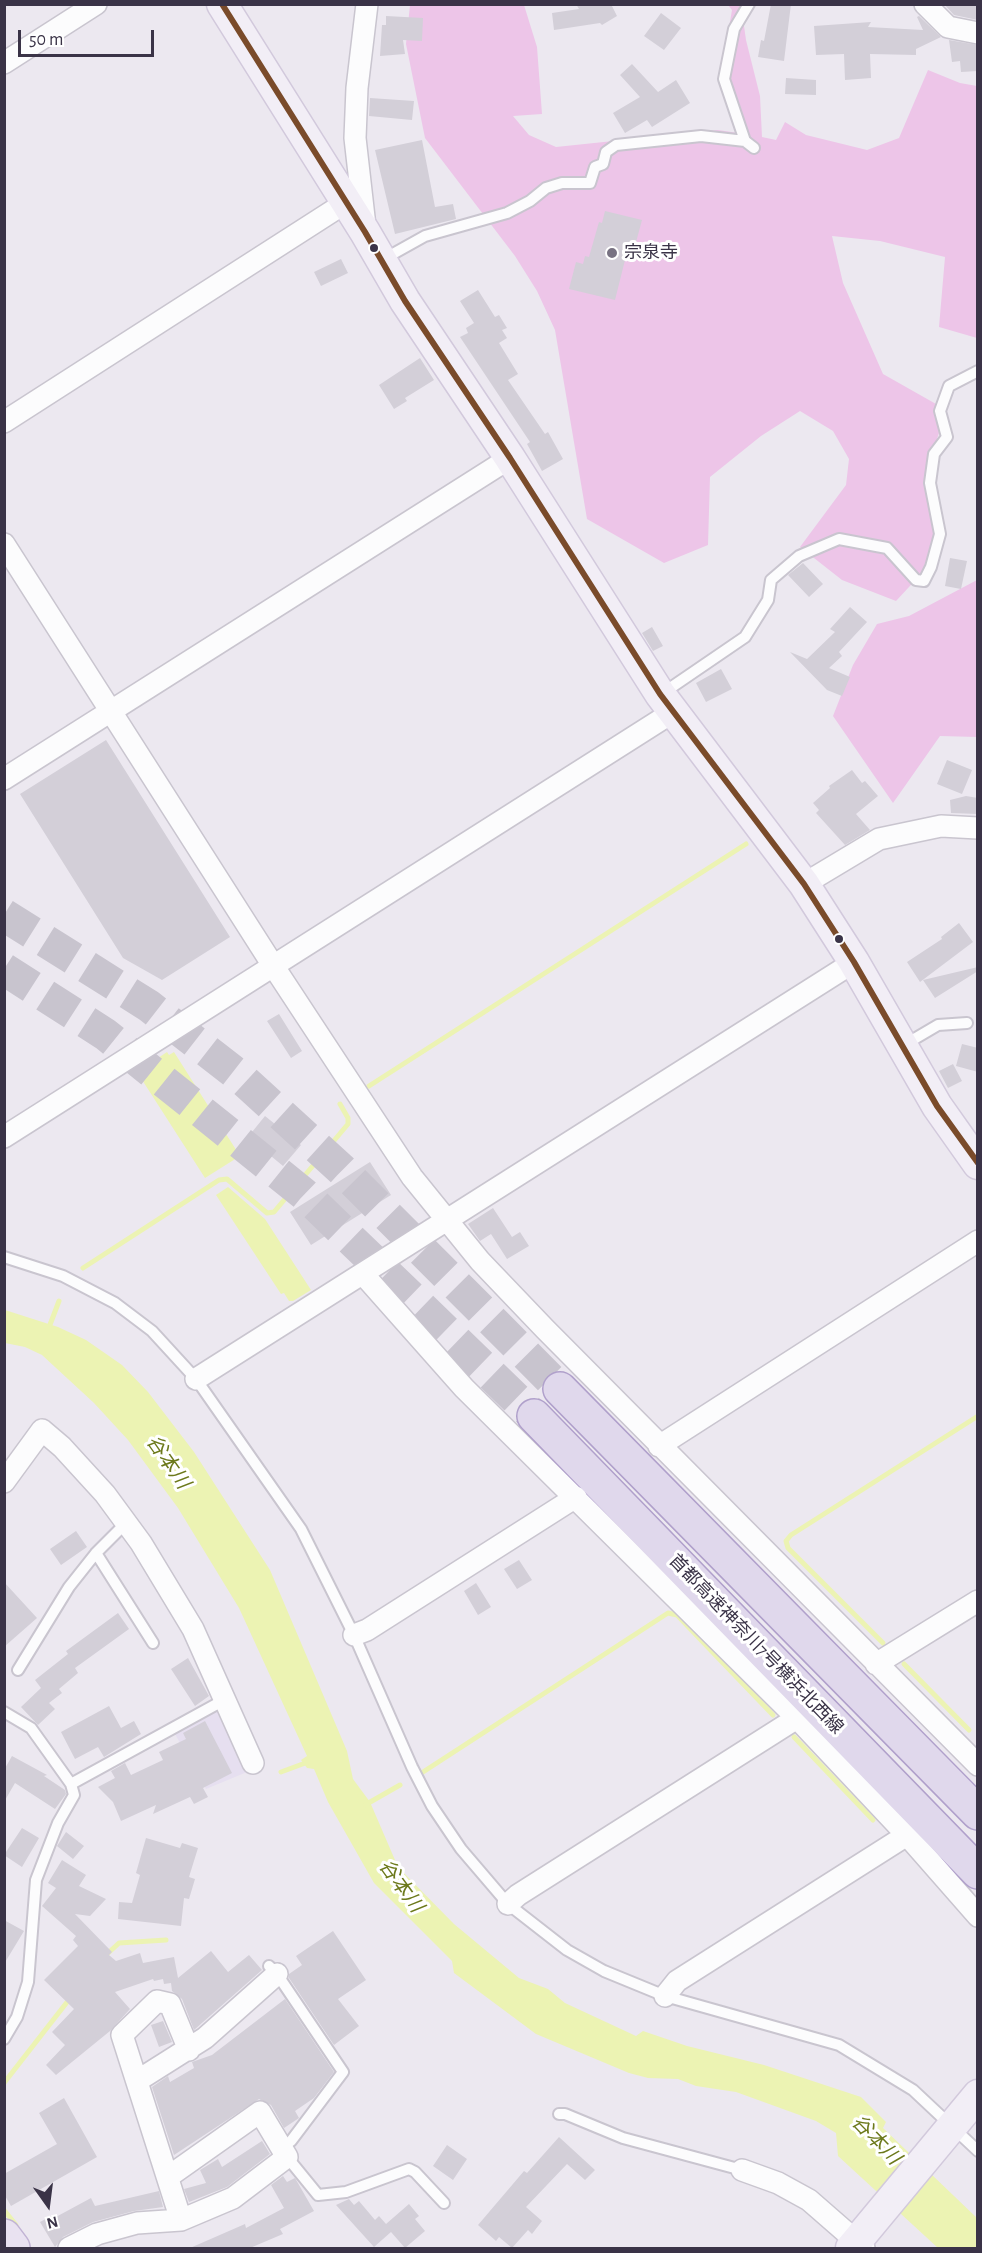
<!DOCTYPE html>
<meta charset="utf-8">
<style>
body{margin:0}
#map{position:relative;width:982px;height:2253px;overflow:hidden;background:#ece8f0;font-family:"Alegreya Sans",sans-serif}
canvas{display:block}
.frame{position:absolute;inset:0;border:6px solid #3a3347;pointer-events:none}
.north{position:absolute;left:18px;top:2175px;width:60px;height:60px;-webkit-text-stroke:4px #fff;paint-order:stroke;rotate:166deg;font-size:16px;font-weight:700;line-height:24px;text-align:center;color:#3a3347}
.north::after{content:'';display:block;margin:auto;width:21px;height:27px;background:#3a3347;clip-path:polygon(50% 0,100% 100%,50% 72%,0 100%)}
.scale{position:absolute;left:18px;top:30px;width:136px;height:27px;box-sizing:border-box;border:3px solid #3a3347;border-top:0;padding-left:8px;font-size:18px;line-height:21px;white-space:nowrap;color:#3a3347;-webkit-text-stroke:4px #fff;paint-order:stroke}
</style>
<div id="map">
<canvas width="982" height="2253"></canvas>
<div class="frame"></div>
<div class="north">N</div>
<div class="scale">50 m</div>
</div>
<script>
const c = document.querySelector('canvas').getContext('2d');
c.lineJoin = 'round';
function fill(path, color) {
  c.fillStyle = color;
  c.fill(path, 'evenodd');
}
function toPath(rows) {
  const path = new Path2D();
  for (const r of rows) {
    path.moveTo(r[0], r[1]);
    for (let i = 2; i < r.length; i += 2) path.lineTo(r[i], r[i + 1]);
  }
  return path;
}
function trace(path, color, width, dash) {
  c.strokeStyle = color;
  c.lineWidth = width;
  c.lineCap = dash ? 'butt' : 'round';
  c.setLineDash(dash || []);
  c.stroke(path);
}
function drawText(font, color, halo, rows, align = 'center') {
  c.font = font + ' "Alegreya Sans","Noto Sans JP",sans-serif';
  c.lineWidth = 6;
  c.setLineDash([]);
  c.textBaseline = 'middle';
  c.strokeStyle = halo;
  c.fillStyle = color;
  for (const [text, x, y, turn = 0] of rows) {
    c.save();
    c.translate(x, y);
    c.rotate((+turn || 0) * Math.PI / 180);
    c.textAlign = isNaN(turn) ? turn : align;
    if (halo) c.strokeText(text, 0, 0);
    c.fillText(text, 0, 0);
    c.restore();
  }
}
fill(toPath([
 [220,1707,247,1772,206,1789,175,1734]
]), '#e6dff0');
fill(toPath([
 [410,5,524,5,537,47,542,114,513,116,529,135,556,147,718,130,745,134,722,68,732,10,728,5,741,5,746,40,760,96,762,137,776,140,785,122,806,135,867,150,899,138,928,70,960,83,977,86,977,338,939,327,945,257,880,241,832,236,843,283,883,374,936,404,939,433,925,475,936,533,922,573,896,601,842,580,800,547,846,485,849,459,833,431,800,411,761,436,710,477,708,545,664,563,587,519,555,330,537,291,515,256,425,138,406,44],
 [977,580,977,737,940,736,893,803,833,716,853,665,877,624,909,616]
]), '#edc5e8');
fill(toPath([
 [167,1052,169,1055,174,1052,240,1156,205,1178,137,1072],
 [228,1187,265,1219,311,1290,293,1301,289,1301,284,1293,281,1294,216,1195],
 [5,1310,58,1327,86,1340,122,1365,148,1392,194,1452,270,1570,347,1751,353,1779,370,1802,398,1867,454,1924,519,1978,548,1989,565,2003,636,2036,643,2031,687,2046,764,2065,861,2097,886,2122,883,2128,977,2218,977,2248,938,2248,838,2156,836,2133,816,2121,736,2092,696,2086,678,2079,648,2078,629,2073,536,2034,454,1973,452,1961,374,1883,328,1802,314,1769,307,1768,301,1760,307,1756,239,1608,178,1508,128,1440,94,1403,42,1355,25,1347,5,1343]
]), '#ecf3b3');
trace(toPath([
 [369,1086,746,844],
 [83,1268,219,1180,227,1179,267,1213,274,1212,348,1124,348,1118,340,1104],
 [48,1330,59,1301],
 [883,1643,788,1548,786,1541,791,1535,978,1416],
 [904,1664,969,1730],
 [794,1737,873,1820],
 [281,1772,308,1762],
 [423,1772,668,1613,677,1615,773,1715],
 [365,1805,400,1785],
 [106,1955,119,1943,166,1940],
 [4,2083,71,1997],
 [4,2210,16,2225,12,2229]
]), '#ecf3b3', 5);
fill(toPath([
 [576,4,611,4,617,16,602,25,600,23,554,30,552,13,579,9],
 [771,4,791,4,784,61,758,57,761,40,764,41],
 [944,4,978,4,978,20,954,15],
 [661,13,681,28,664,50,644,36],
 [386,16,423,18,422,41,403,40,405,54,380,56,382,25,386,25],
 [919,16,941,37,916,49,916,55,870,54,871,78,845,80,844,54,816,55,814,26,871,22,868,27,923,30,917,17],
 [949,40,978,45,978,71,961,72,960,61,952,62],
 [632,64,658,92,676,80,690,103,652,127,647,120,625,133,613,113,640,97,620,75],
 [786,78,816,80,816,95,785,94],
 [370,98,414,101,412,120,369,116],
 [422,140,435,207,453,204,456,219,395,234,375,150],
 [605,211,642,220,632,257,626,256,615,300,569,289,576,262,583,264,585,256,589,257,599,222,602,223],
 [341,259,348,273,321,286,314,272],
 [478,290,495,317,499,315,507,328,502,330,507,338,499,343,518,374,508,380,545,434,548,432,563,459,542,471,527,444,530,442,460,337,468,333,466,328,474,323,460,301],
 [420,358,434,380,405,398,407,401,394,409,379,385],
 [950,558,967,561,961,589,945,586],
 [803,563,823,584,809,597,788,575],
 [850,607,867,622,839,652,842,656,829,668,850,677,842,696,827,690,790,652,807,659,835,632,830,629],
 [652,627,663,646,653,651,642,633],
 [721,669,732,689,706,702,696,683],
 [106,740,230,937,162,980,123,958,20,794],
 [947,760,972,770,962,794,937,784],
 [852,770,862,783,865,781,878,796,856,814,870,830,845,845,816,813,819,810,813,803,830,788,829,786],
 [966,796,978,798,978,814,951,813,950,800],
 [959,923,973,942,920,982,907,962,942,939,941,937],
 [978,967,978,971,935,998,923,980],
 [279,1014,302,1051,291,1058,267,1021],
 [962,1044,978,1048,978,1072,956,1066],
 [953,1064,962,1081,948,1088,939,1071],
 [265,1116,301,1145,283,1166,248,1137],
 [370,1162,391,1195,311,1245,290,1212],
 [493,1208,512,1237,520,1232,529,1246,507,1259,491,1234,480,1241,468,1224],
 [76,1531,87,1547,61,1565,50,1549],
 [519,1560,532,1580,517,1589,504,1569],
 [4,1582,37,1618,4,1647],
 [476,1583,491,1607,478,1615,464,1591],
 [118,1613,129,1629,75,1668,78,1673,59,1689,62,1693,49,1703,55,1709,38,1725,21,1707,41,1688,35,1680,68,1654,66,1651],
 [188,1658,209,1696,195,1706,171,1669],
 [109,1706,121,1728,134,1721,141,1734,104,1757,98,1747,75,1759,61,1732],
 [205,1721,232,1773,203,1788,208,1797,194,1804,190,1797,153,1814,156,1805,121,1821,113,1802,98,1787,115,1778,111,1771,125,1763,131,1775,163,1760,159,1752,186,1739,183,1733],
 [12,1756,47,1775,44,1776,65,1790,66,1794,55,1809,15,1783,4,1802,4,1770],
 [22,1828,39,1838,22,1867,4,1855],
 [66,1832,84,1846,73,1859,57,1846],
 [146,1838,180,1848,182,1843,198,1848,189,1877,195,1879,189,1899,184,1898,181,1926,118,1919,119,1902,132,1903,140,1875,136,1873],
 [62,1860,86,1875,79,1886,106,1899,90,1916,75,1914,112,1952,109,1955,116,1961,140,1953,143,1963,174,1957,178,1978,211,1951,228,1972,249,1955,262,1970,194,2030,182,1999,172,1991,171,1983,164,1984,163,1979,154,1981,153,1979,115,1992,130,2009,110,2031,56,2075,46,2065,65,2045,52,2032,74,2009,44,1980,78,1946,73,1940,76,1936,42,1906,56,1888,48,1883],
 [4,1920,24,1931,4,1964],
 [333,1931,366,1980,338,1999,359,2026,334,2045,289,1978,289,1974,302,1965,296,1956],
 [285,1999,334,2072,314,2098,295,2111,299,2118,284,2128,271,2105,259,2099,174,2155,152,2087,168,2076,170,2082,194,2068,192,2062,212,2055],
 [163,2021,172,2042,159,2047,151,2025],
 [64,2098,97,2157,11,2206,4,2194,4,2174,57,2144,39,2113],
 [559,2137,595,2170,585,2180,567,2164,526,2207,542,2221,532,2234,528,2230,512,2248,499,2237,496,2241,478,2225,524,2171,527,2173],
 [262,2141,270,2154,227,2187,189,2202,184,2189,206,2183,200,2170,218,2159,222,2167],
 [447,2145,467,2159,453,2180,433,2166],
 [283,2176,287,2182,295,2178,314,2211,280,2229,283,2234,250,2248,190,2248,245,2224,246,2228,284,2208,271,2185],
 [159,2191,163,2207,134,2211,93,2222,63,2237,55,2247,40,2222,53,2215,54,2218,91,2198,95,2206],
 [349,2199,354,2205,359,2201,375,2220,379,2216,386,2224,409,2204,419,2216,415,2219,425,2231,405,2248,391,2232,374,2247,336,2205]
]), '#d3cfd8');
trace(toPath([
 [4,915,149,1006,239,1076,342,1170,560,1389],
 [4,969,105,1034,304,1194,534,1416]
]), '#c8c4ce', 33, [33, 16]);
const lane = toPath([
 [749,4,734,29,724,79,745,141,754,148],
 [382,260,425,236,507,213,530,201,546,188,562,183,590,183,595,167,603,164,606,152,616,145,701,136,745,141],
 [663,693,745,637,768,600,771,580,799,556,839,539,887,548,916,580,924,581,931,567,940,534,930,483,934,454,947,437,940,411,949,386,978,371],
 [904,1045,938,1025,967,1023],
 [4,1257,63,1276,115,1303,152,1331,196,1379,301,1529,354,1635,412,1767,432,1806,461,1849,508,1904,567,1950,604,1971,665,1996,839,2045,913,2090,978,2151],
 [96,1553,153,1643],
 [18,1670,69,1587,96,1553,126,1523],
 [4,1712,31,1728,71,1784],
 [269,1966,277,1974,343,2072,291,2141,281,2148],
 [4,2039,17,2017,28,1982,36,1880,58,1823,74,1795,71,1784,226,1699],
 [559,2114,565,2114,623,2138,742,2170],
 [287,2157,318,2195,346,2192,409,2169,415,2172,444,2203]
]);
const street = toPath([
 [925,4,948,27,978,33],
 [4,63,96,4],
 [365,226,355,138,357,88,367,4],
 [4,422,345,203],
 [4,544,274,967,412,1177,480,1261,545,1329,978,1765],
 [4,779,510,458],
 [804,884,879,839,941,826,978,828],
 [4,1137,673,712],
 [363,1274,464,1388,797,1718,907,1835,978,1916],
 [196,1379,854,962],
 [659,1446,978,1241],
 [4,1482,42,1430,62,1447,105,1494,141,1543,193,1629,253,1763],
 [354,1635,367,1630,576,1497],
 [876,1664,978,1601],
 [508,1904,518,1895,797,1718],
 [665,1996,677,1981,907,1835],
 [137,2081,205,2038,277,1974],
 [742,2170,778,2183,809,2200,864,2248],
 [181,2220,122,2035,157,2001,170,2004,189,2050],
 [69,2248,97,2234,137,2223,181,2220,233,2198,287,2157,260,2112,168,2177]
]);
const secondary = toPath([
 [222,4,365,232,405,301,510,458,660,694,804,884,854,962,937,1106,978,1164],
 [851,2248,978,2095]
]);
const primary = toPath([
 [4,2236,13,2248]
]);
const highway = toPath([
 [560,1389,978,1813],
 [534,1416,978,1872]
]);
trace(lane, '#c9c5cf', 14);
trace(street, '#c9c5cf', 24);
trace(secondary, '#d2c9dc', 33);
trace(primary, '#c1b3d4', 36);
trace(highway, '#b0a0cb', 36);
trace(lane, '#fcfcfd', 10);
trace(street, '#fcfcfd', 21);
trace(secondary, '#f2eef6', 30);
trace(primary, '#e9e2f1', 33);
trace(highway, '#e0d8ec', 33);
trace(toPath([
 [222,4,365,232,405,301,510,458,660,694,804,884,854,962,937,1106,978,1163]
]), '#7a4b2a', 6);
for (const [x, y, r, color] of [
 [374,248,5,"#3a3347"],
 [612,253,6,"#787282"],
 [839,939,5,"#3a3347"]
]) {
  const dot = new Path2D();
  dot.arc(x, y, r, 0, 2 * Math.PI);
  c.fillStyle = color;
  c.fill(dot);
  trace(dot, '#fff', 2);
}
drawText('18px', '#3a3347', '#fff', [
 ["宗泉寺",624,253]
], 'left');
drawText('18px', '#3a3347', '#fff', [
 ["首都高速神奈川7号横浜北西線",756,1644,46]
]);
drawText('italic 20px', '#6c791b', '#fff', [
 ["谷本川",168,1462,55],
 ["谷本川",401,1886,54],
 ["谷本川",876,2140,46]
]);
</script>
